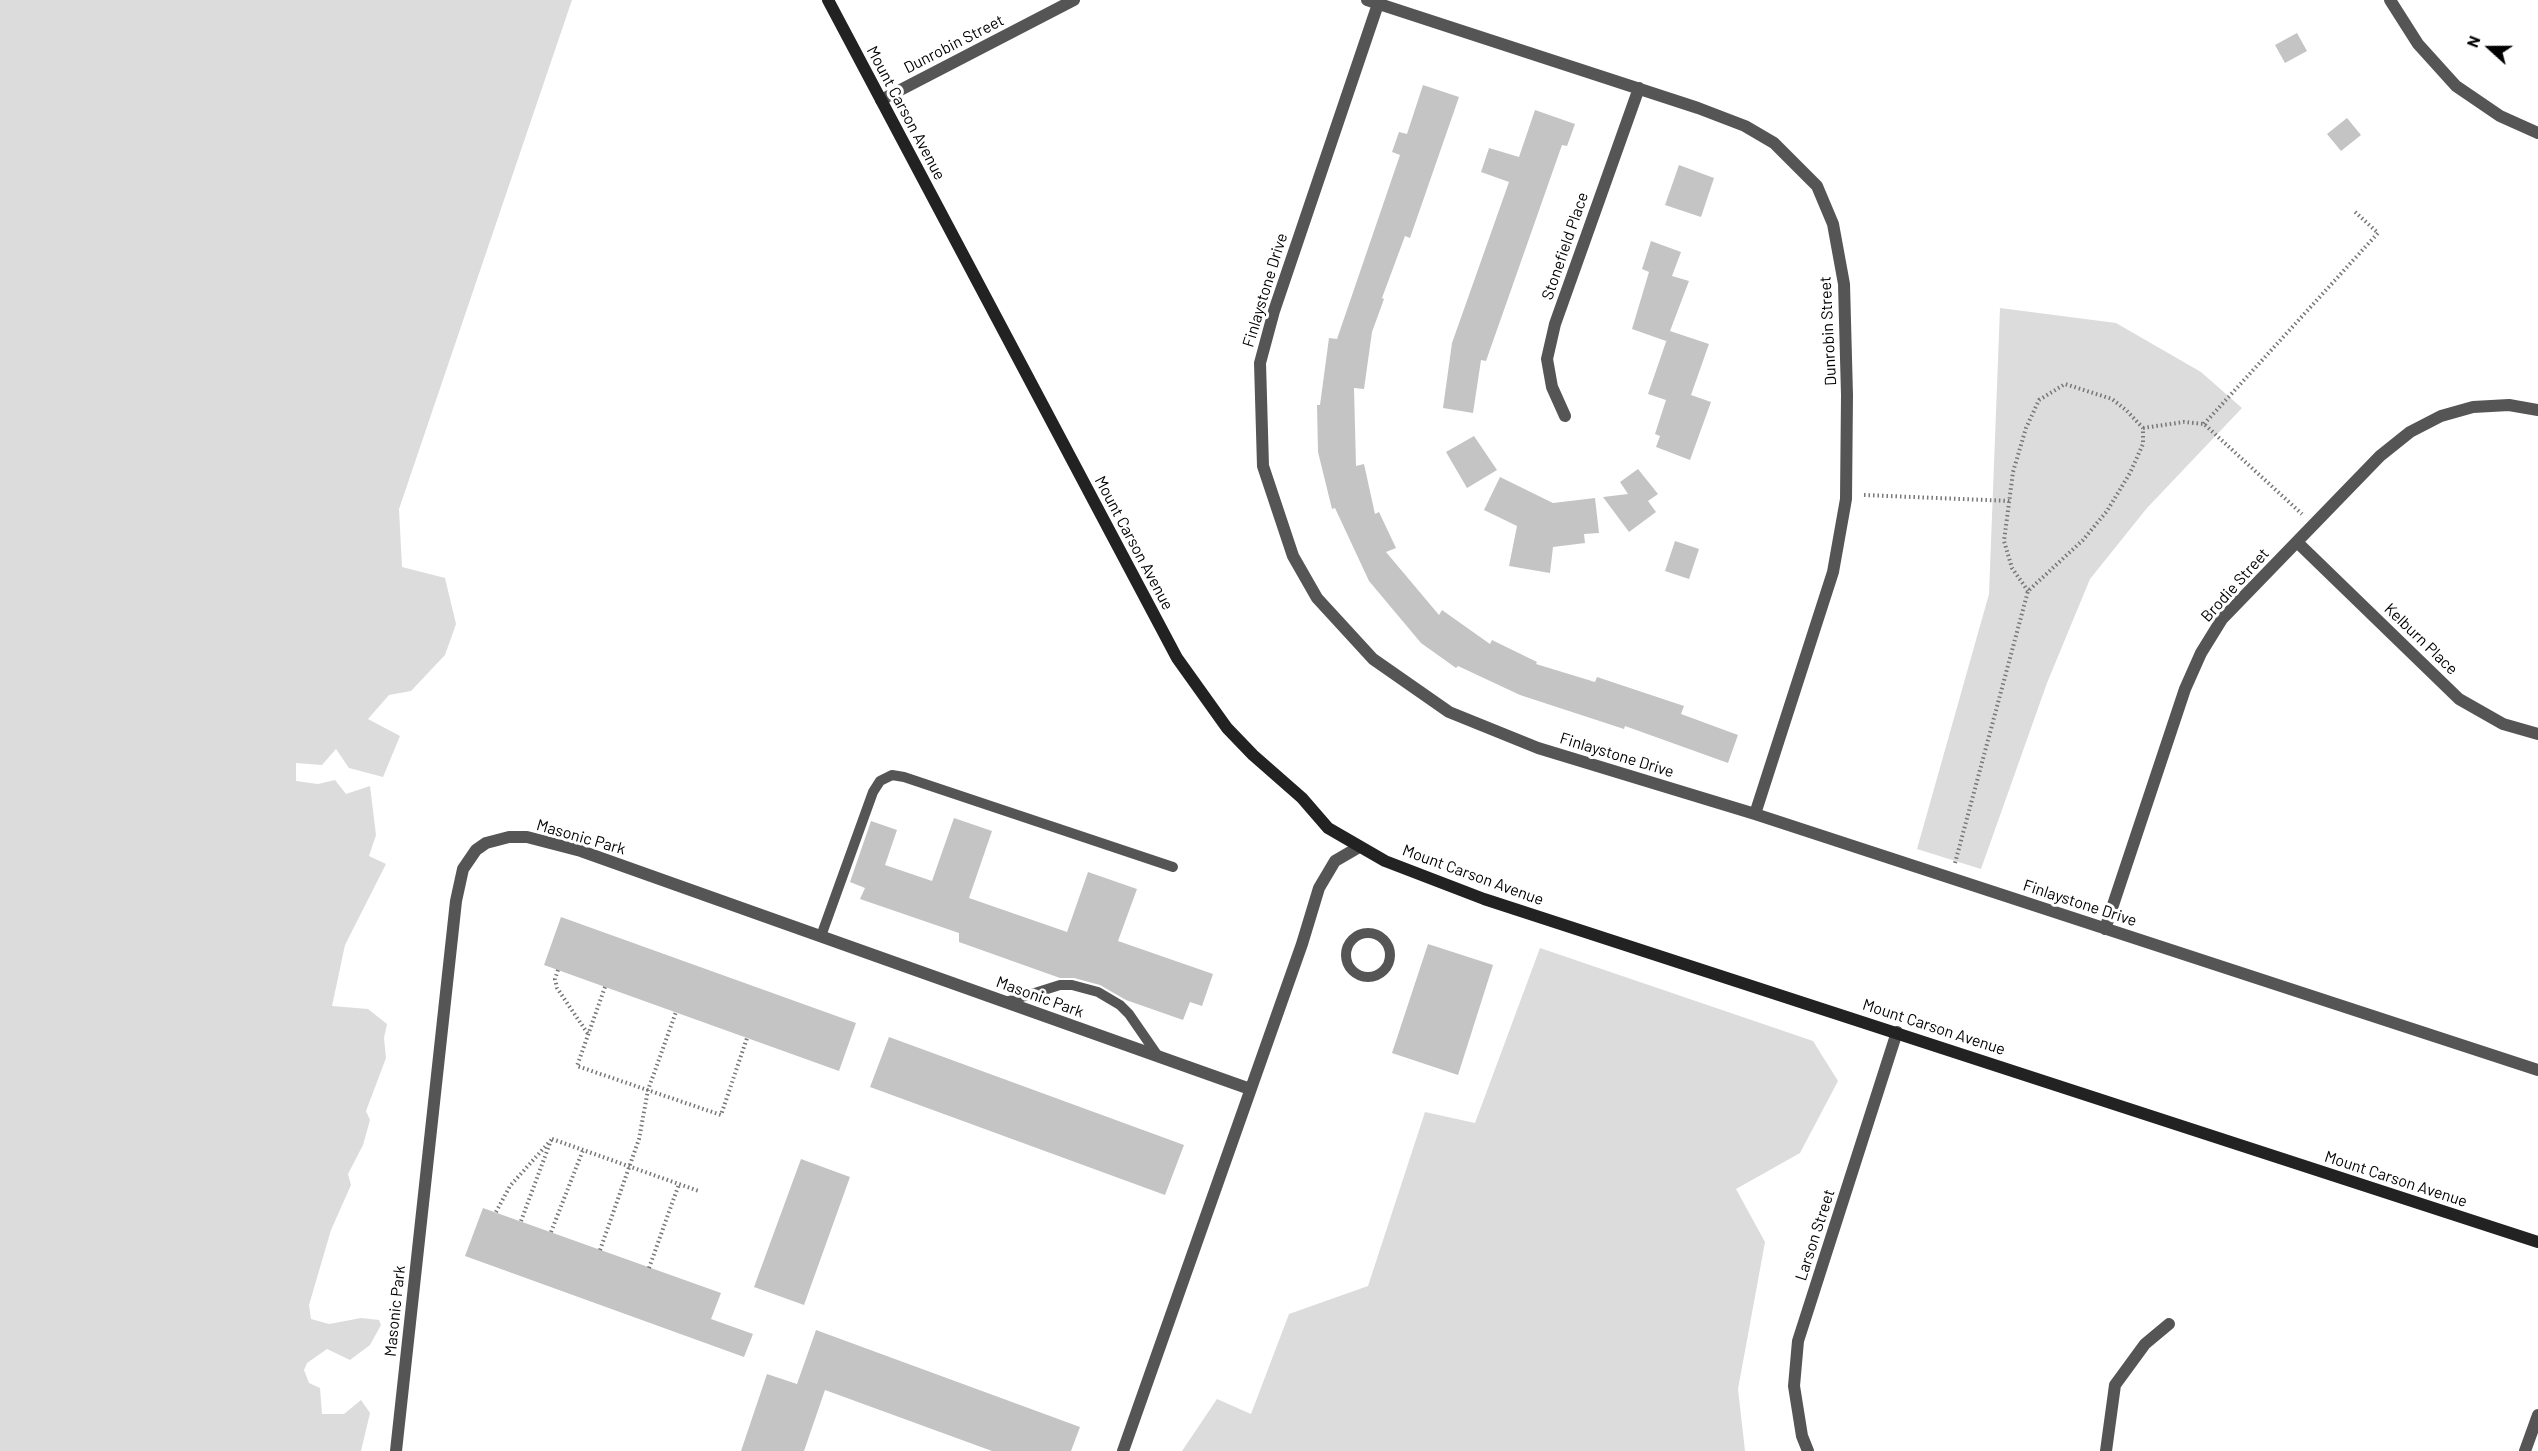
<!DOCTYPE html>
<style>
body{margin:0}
#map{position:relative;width:2538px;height:1451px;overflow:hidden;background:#fff;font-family:Barlow,sans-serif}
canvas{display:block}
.north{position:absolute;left:2460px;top:18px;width:60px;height:60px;-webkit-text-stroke:4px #fff;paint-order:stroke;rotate:291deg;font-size:16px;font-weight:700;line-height:24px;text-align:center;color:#000}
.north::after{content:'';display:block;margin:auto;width:21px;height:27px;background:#000;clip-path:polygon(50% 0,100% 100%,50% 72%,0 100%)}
</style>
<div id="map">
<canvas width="2538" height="1451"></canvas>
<div class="north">N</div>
</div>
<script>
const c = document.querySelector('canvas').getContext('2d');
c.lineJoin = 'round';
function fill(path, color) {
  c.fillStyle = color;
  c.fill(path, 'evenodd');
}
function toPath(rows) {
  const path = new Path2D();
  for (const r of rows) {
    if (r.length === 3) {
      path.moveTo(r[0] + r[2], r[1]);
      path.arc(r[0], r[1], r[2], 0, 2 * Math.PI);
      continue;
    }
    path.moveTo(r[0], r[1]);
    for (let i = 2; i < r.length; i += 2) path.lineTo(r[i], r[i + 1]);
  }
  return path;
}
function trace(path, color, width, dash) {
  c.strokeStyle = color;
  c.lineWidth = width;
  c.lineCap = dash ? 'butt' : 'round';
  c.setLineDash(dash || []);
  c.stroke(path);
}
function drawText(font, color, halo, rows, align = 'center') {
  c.font = font + ' Barlow,sans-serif';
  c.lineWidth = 6;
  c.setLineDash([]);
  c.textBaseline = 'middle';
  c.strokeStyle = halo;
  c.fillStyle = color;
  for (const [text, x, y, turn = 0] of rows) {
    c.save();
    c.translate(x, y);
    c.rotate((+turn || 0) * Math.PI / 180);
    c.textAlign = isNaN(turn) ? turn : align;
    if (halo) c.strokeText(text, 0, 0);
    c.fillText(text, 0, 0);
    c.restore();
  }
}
fill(toPath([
 [0,0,572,0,399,509,402,567,445,578,456,624,445,655,411,691,389,695,368,719,400,736,383,777,349,768,336,749,322,765,296,763,296,781,318,784,335,780,346,794,370,786,376,835,369,856,386,864,345,945,332,1006,368,1009,387,1024,384,1038,386,1058,366,1111,370,1120,363,1145,348,1174,351,1185,331,1230,309,1305,311,1319,329,1324,361,1318,379,1320,381,1325,370,1345,350,1360,327,1349,307,1363,304,1370,309,1383,320,1388,322,1414,344,1414,361,1400,370,1413,361,1451,0,1451],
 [2000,308,2116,323,2201,372,2242,408,2147,508,2090,579,2047,683,1981,869,1917,849,1989,594],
 [1540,948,1813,1041,1838,1081,1800,1153,1736,1189,1765,1242,1738,1389,1745,1451,1182,1451,1217,1399,1251,1414,1289,1314,1368,1286,1425,1112,1475,1123]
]), '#dcdcdc');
fill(toPath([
 [2297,33,2307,51,2285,63,2275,45],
 [1423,85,1459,97,1410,238,1405,236,1382,298,1384,299,1372,332,1364,389,1354,388,1356,466,1364,464,1375,514,1379,512,1396,548,1386,552,1439,615,1442,610,1490,644,1492,640,1537,662,1536,664,1595,682,1597,677,1684,706,1681,714,1738,735,1728,763,1625,726,1624,729,1520,695,1458,666,1456,668,1421,643,1369,581,1335,508,1332,509,1318,452,1317,405,1320,405,1329,338,1337,339,1400,155,1392,152,1399,132,1407,134],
 [1535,110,1575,124,1567,146,1562,145,1486,361,1481,360,1473,413,1443,408,1452,343,1509,182,1481,172,1489,148,1519,157],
 [2347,118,2361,135,2341,151,2327,134],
 [1679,165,1714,178,1701,217,1665,205],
 [1651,241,1681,252,1672,276,1689,281,1670,331,1709,344,1691,395,1711,402,1690,460,1656,447,1660,436,1655,434,1666,400,1648,394,1667,339,1666,341,1632,329,1649,272,1642,269],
 [1474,436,1497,470,1467,488,1446,452],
 [1638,469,1658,494,1648,501,1656,512,1629,532,1603,497,1628,494,1620,482],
 [1500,477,1553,503,1595,498,1599,533,1584,534,1585,543,1553,547,1550,573,1509,566,1517,526,1484,510],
 [1675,541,1699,549,1689,579,1665,571],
 [954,818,992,831,969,898,1067,932,1088,872,1137,889,1118,941,1213,974,1202,1006,1190,1002,1183,1020,1126,1000,1100,985,1074,978,1060,978,959,942,959,933,860,899,865,888,850,882,871,821,897,830,885,865,932,881],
 [561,917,856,1023,839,1071,544,965],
 [1428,944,1493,965,1458,1075,1392,1053],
 [889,1037,1184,1145,1165,1195,870,1087],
 [801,1159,850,1177,804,1305,754,1287],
 [483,1208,721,1293,711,1319,753,1334,744,1357,465,1256],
 [816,1330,1080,1427,1071,1451,992,1451,825,1390,804,1451,741,1451,767,1374,797,1384]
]), '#c4c4c4');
trace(toPath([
 [2204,424,2378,233,2353,210],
 [2143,428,2184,422,2204,424,2302,514],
 [1864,495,2010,501],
 [1955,863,2028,591,2083,540,2107,511,2130,473,2143,444,2143,428,2126,410,2112,399,2065,384,2039,400,2026,428,2013,472,2004,541,2012,568,2028,591],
 [558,970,555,979,557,988,588,1034],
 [605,987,577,1066,721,1115,747,1038],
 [552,1139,699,1191],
 [496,1212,510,1186,552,1139],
 [521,1221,550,1143],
 [551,1232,583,1150],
 [600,1250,639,1139,648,1090,676,1012],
 [649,1268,679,1184]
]), '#777', 4, [1.5, 3]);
trace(toPath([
 [1368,955,22],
 [821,936,873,792,880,781,892,775,904,777,1173,867],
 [1006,1002,1060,985,1072,985,1098,992,1120,1005,1129,1014,1158,1056]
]), '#555', 10);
trace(toPath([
 [1367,0,1698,108,1745,126,1774,143,1817,186,1833,224,1844,284,1847,395,1846,499,1833,572,1755,814],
 [2390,0,2418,44,2456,86,2500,116,2538,133],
 [1378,4,1274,311,1260,363,1263,466,1293,556,1317,598,1373,659,1449,712,1538,748,1755,814,2538,1070],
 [881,100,1074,0],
 [1565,416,1552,387,1547,359,1555,324,1639,88],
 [2297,542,2459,699,2503,724,2538,734],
 [2105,929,2185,689,2201,653,2222,619,2380,456,2410,432,2441,416,2473,407,2509,405,2538,410],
 [396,1451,456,901,463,869,476,850,486,843,509,837,527,837,581,851,1250,1089],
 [1123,1451,1302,944,1319,888,1335,861,1359,847],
 [1808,1451,1802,1436,1794,1386,1798,1341,1897,1032],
 [2106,1451,2115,1385,2145,1344,2169,1324],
 [2525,1451,2538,1415]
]), '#555', 12);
trace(toPath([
 [828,0,1177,658,1227,728,1253,755,1302,798,1328,828,1385,861,1484,899,2538,1242]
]), '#222', 12);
drawText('16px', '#000', '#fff', [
 ["Dunrobin Street",954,44,-27],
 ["Mount Carson Avenue",906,113,62],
 ["Stonefield Place",1565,246,-71],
 ["Finlaystone Drive",1265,290,-73],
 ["Dunrobin Street",1828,331,-93],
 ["Mount Carson Avenue",1134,543,62],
 ["Brodie Street",2235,585,-48],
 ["Kelburn Place",2421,639,44],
 ["Finlaystone Drive",1617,755,17],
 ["Masonic Park",581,837,16],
 ["Mount Carson Avenue",1473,875,20],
 ["Finlaystone Drive",2080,903,18],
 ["Masonic Park",1040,997,20],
 ["Mount Carson Avenue",1934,1027,18],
 ["Mount Carson Avenue",2396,1179,18],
 ["Larson Street",1815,1235,-72],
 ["Masonic Park",395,1311,-84]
]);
</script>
